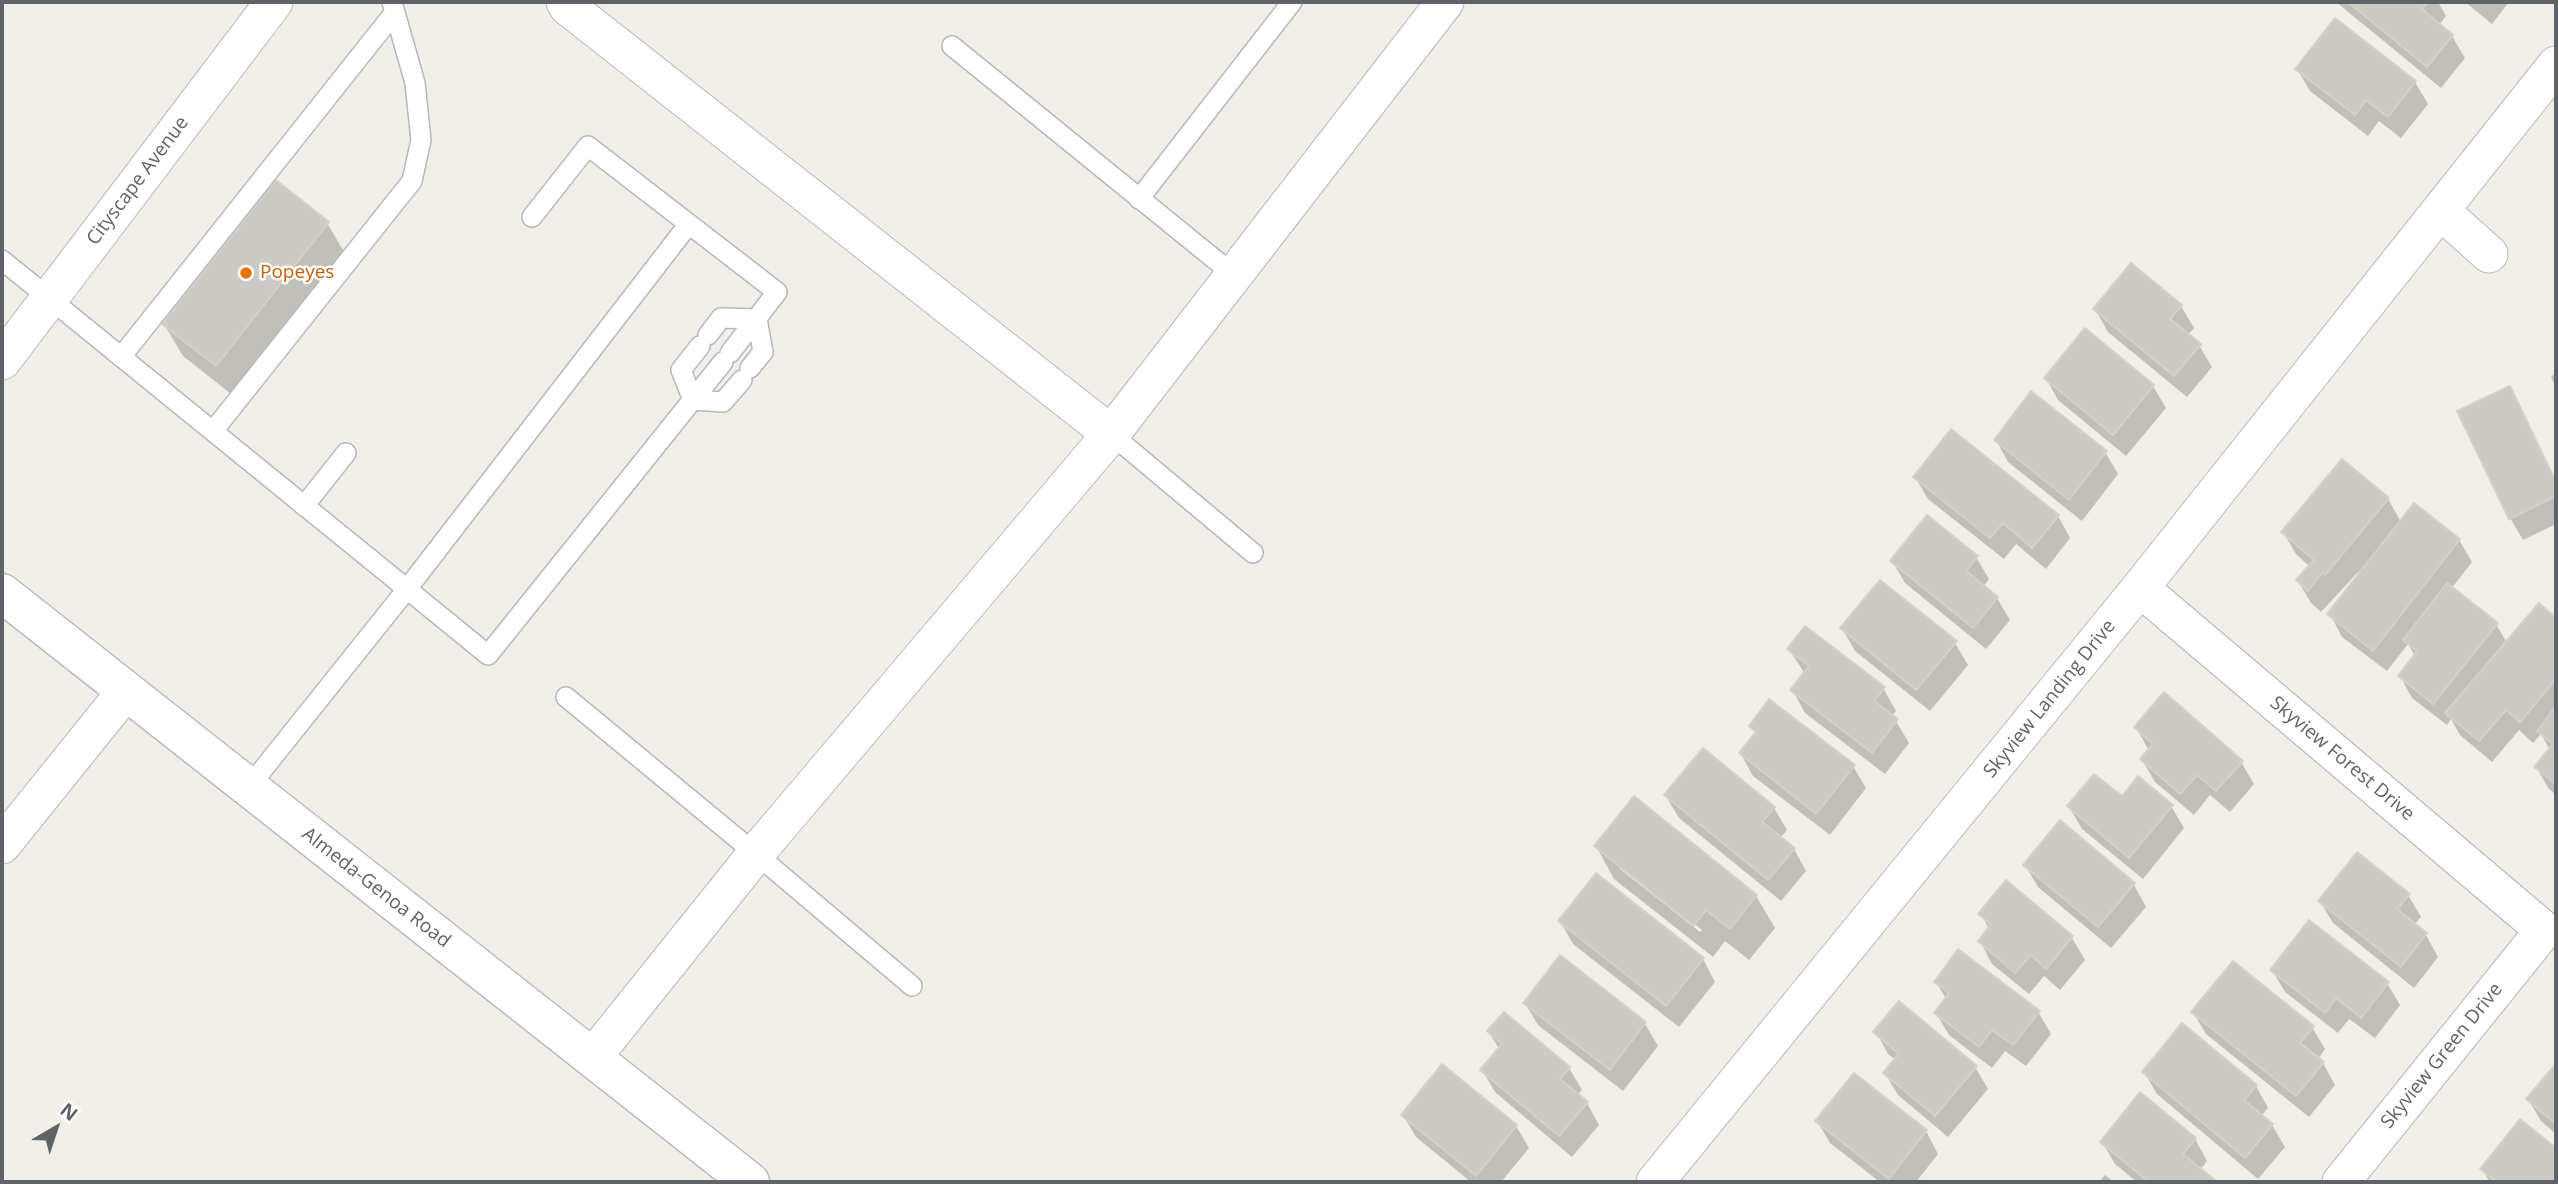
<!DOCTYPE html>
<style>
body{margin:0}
#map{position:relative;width:2558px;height:1184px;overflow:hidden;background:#f1efe8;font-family:"Open Sans",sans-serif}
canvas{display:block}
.frame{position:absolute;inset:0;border:4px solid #5f6368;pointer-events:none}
.north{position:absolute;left:21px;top:1093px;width:70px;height:70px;-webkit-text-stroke:5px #fff;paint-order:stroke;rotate:39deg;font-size:19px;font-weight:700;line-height:28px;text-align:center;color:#5f6368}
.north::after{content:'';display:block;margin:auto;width:24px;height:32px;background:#5f6368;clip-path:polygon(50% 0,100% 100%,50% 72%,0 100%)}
</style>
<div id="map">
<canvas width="2558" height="1184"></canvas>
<div class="frame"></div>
<div class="north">N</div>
</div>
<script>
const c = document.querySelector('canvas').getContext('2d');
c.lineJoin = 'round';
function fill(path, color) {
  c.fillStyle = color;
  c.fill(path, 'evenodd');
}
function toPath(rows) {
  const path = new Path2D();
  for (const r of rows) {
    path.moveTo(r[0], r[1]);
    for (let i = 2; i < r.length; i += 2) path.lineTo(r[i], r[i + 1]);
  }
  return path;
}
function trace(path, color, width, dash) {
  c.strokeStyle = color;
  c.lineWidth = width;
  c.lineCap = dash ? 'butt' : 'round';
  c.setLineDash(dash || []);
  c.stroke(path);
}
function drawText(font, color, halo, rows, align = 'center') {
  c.font = font + ' "Open Sans",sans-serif';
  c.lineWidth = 5;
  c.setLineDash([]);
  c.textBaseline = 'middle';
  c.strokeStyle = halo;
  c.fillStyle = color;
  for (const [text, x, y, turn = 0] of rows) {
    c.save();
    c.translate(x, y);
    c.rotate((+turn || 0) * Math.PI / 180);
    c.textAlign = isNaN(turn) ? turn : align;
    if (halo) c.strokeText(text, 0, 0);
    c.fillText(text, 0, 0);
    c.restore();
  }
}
fill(toPath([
 [2336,2,2438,2,2446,16,2439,25,2452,36,2465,58,2441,88],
 [2465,2,2509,2,2492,24],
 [2297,69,2415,82,2428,104,2401,138,2379,121,2368,136,2310,91],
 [327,223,346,255,235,397,183,356,164,324],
 [2181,306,2194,328,2187,336,2199,345,2212,367,2187,397,2108,332,2095,309],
 [2556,372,2556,387,2551,377],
 [2046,378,2153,386,2166,408,2126,456,2058,400],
 [2509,388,2556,482,2556,524,2523,540,2510,518],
 [1996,440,2105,452,2118,474,2082,521,2008,462],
 [1915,477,2058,516,2070,538,2046,569,2016,544,2004,559,1928,499],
 [2388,499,2401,522,2459,540,2472,562,2451,589,2496,624,2507,643,2539,606,2556,620,2556,795,2549,789,2536,767,2550,750,2541,734,2533,743,2519,730,2492,762,2460,735,2451,719,2447,725,2412,698,2400,676,2415,656,2408,644,2387,671,2342,637,2330,614,2361,574,2358,572,2321,612,2311,603,2298,581,2310,567,2296,554,2283,532],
 [1976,557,1989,579,1983,587,1997,598,2010,620,1986,649,1905,583,1892,561],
 [1842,628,1955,643,1968,665,1930,711,1855,651],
 [1789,649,1883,688,1896,711,1891,717,1896,721,1909,743,1885,774,1805,713,1793,691,1805,674],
 [1751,726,1853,766,1866,788,1830,835,1753,776,1741,754,1756,735],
 [2136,727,2241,762,2254,784,2230,812,2210,795,2194,815,2155,782,2142,760,2148,749],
 [1704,750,1774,808,1787,830,1780,838,1794,849,1806,871,1781,901,1679,818,1666,796],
 [2122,799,2171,806,2184,828,2143,879,2082,829,2069,807],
 [2060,823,2134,885,2146,907,2111,948,2038,887,2025,865],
 [1596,846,1756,896,1775,928,1749,960,1725,941,1713,957,1614,879],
 [1620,865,1702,930,1700,932,1620,869],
 [2006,883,2072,938,2085,960,2060,990,2044,976,2029,994,1992,964,1980,941,1989,929,1981,914],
 [2408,895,2421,917,2414,925,2426,935,2438,957,2414,988,2333,923,2320,901],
 [1560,921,1703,959,1715,982,1679,1027,1573,944],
 [1560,957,1645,1024,1658,1046,1623,1091,1538,1025,1525,1003],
 [2272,970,2387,983,2400,1005,2375,1038,2349,1019,2338,1033,2285,992],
 [1936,982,2038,1012,2051,1034,2026,1066,2005,1051,1992,1068,1949,1035,1936,1013,1947,1000],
 [2193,1012,2312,1027,2325,1049,2318,1059,2323,1063,2335,1085,2309,1117,2206,1034],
 [1489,1032,1569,1068,1582,1090,1577,1095,1587,1103,1599,1125,1572,1157,1495,1092,1482,1070,1499,1049],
 [1876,1032,1975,1067,1988,1089,1948,1137,1898,1095,1885,1073,1896,1060,1888,1054],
 [2554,1069,2556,1071,2556,1134,2541,1121,2528,1099],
 [2144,1072,2256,1086,2268,1108,2261,1116,2272,1125,2285,1147,2258,1179,2157,1094],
 [1403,1115,1516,1126,1529,1148,1501,1182,1471,1182,1416,1137],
 [1817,1121,1926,1131,1938,1154,1916,1182,1880,1182,1830,1143],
 [2520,1122,2556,1151,2556,1182,2490,1182,2482,1169],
 [2195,1139,2207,1161,2200,1170,2214,1182,2137,1182,2115,1164,2102,1142],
 [2105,1175,2114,1182,2099,1182]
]), '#0003');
const building = toPath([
 [2348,2,2427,2,2422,9,2453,35,2427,67,2348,2],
 [2335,18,2416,81,2388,117,2366,100,2355,115,2295,69,2335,18],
 [276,180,329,222,216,366,162,324,276,180],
 [2131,263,2182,305,2170,319,2201,344,2174,376,2093,309,2131,263],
 [2085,328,2154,385,2113,435,2044,378,2085,328],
 [2510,386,2556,482,2556,496,2509,519,2457,411,2510,386],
 [2031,391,2107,451,2069,500,1994,440,2031,391],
 [1951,429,2059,515,2032,548,2003,523,1990,538,1913,477,1951,429],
 [2342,459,2389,498,2325,575,2322,573,2308,591,2296,580,2314,560,2281,532,2342,459],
 [2414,503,2460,539,2373,651,2327,614,2414,503],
 [1927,515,1978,556,1966,571,1998,597,1973,628,1890,561,1927,515],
 [1880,580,1957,641,1916,690,1840,628,1880,580],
 [2447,583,2498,623,2433,704,2398,676,2417,651,2403,640,2447,583],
 [2539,603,2556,618,2556,679,2520,722,2506,710,2479,741,2445,713,2539,603],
 [1805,626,1885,687,1874,701,1898,719,1872,753,1790,690,1809,666,1787,649,1805,626],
 [2164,692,2243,761,2216,791,2197,775,2180,794,2140,759,2153,744,2134,727,2164,692],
 [1769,699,1855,765,1816,814,1739,753,1756,732,1749,726,1769,699],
 [2556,706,2556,784,2534,767,2553,744,2537,731,2556,706],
 [1703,748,1775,807,1762,822,1795,848,1768,880,1664,795,1703,748],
 [2094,774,2122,796,2138,776,2173,805,2129,858,2067,806,2094,774],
 [1634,796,1757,895,1730,929,1706,910,1694,926,1594,846,1634,796],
 [2060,820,2135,883,2098,927,2023,865,2060,820],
 [2357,852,2410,894,2397,909,2427,933,2401,967,2318,901,2357,852],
 [1596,873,1704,958,1666,1006,1558,921,1596,873],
 [2006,880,2073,936,2046,969,2031,955,2015,973,1978,941,1991,924,1978,914,2006,880],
 [2309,920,2389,982,2361,1018,2336,998,2325,1013,2270,970,2309,920],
 [1958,949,2040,1011,2013,1045,1992,1030,1979,1047,1934,1013,1949,993,1934,982,1958,949],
 [1560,955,1646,1022,1610,1070,1523,1003,1560,955],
 [2233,961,2314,1026,2300,1043,2324,1062,2296,1096,2191,1012,2233,961],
 [1899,1001,1977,1066,1935,1116,1883,1073,1899,1054,1873,1032,1899,1001],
 [1504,1012,1570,1067,1560,1079,1588,1102,1559,1136,1480,1070,1502,1044,1487,1031,1504,1012],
 [2182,1023,2257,1085,2244,1100,2273,1124,2245,1158,2142,1072,2182,1023],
 [1442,1064,1517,1125,1476,1176,1401,1115,1442,1064],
 [2554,1066,2556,1068,2556,1124,2526,1099,2554,1066],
 [1854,1073,1927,1130,1889,1179,1815,1121,1854,1073],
 [2140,1092,2196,1138,2183,1154,2217,1182,2149,1182,2100,1142,2140,1092],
 [2520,1119,2556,1148,2556,1182,2497,1182,2480,1169,2520,1119]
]);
fill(building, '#cccac5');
trace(building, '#d6d1c6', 2);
const lane = toPath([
 [952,46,1234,275],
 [1139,199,1292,2],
 [532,217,588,146,777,292,730,353],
 [688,225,407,589,488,655,723,362],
 [2,260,407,589,248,788],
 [708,335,721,318,757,319,763,352,750,368],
 [700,346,681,370,693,400,723,402,742,380],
 [121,357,395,12],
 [213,431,412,181,421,140,415,83,392,2],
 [1111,434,1253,553],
 [304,506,346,453],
 [566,697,756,854,912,986]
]);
const street = toPath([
 [565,2,568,7,1111,434],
 [2441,211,2489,254],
 [2,361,274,2],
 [2140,588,2544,930,2341,1182],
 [2,845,126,691],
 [592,1058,763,845,1111,434,1445,2],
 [1655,1182,2140,588,2556,65]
]);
const secondary = toPath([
 [2,593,750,1182]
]);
trace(lane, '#b5b8bc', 22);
trace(street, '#b5b8bc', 39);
trace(secondary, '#b6babf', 41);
trace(lane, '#fff', 19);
trace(street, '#fff', 37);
trace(secondary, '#fff', 38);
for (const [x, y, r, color] of [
 [246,273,7,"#e8710a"]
]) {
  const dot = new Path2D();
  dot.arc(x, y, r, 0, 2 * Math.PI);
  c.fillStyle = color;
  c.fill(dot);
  trace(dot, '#fff', 2.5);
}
drawText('19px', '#5f6368', '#fff', [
 ["Cityscape Avenue",138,181,-53],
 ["Skyview Landing Drive",2050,699,-51],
 ["Skyview Forest Drive",2342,759,40],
 ["Almeda-Genoa Road",376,888,38],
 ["Skyview Green Drive",2442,1056,-51]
]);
drawText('19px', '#c56008', '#fff', [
 ["Popeyes",260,273]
], 'left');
</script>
